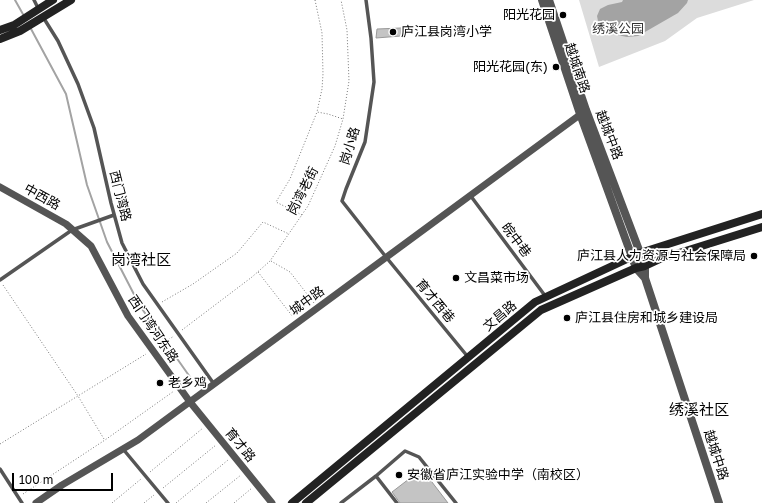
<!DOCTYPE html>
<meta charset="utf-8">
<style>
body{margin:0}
#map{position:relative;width:762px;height:503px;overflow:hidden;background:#fff;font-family:"Golos Text",sans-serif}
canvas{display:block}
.scale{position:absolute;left:12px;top:473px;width:101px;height:18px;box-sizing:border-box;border:2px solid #000;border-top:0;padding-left:5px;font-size:12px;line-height:14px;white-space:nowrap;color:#000;-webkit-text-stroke:3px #fff;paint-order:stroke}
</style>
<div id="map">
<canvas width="762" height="503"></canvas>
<div class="scale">100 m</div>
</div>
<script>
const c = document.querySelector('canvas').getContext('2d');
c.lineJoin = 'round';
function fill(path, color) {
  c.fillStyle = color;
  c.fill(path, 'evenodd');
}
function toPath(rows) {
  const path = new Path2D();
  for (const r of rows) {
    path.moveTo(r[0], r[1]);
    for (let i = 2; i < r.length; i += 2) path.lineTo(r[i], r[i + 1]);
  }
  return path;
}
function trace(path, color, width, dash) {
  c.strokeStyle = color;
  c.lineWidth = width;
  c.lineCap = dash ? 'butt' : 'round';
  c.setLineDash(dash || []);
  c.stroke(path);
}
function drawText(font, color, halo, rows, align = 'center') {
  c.font = font + ' "Golos Text","Noto Sans SC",sans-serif';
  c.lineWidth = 3.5;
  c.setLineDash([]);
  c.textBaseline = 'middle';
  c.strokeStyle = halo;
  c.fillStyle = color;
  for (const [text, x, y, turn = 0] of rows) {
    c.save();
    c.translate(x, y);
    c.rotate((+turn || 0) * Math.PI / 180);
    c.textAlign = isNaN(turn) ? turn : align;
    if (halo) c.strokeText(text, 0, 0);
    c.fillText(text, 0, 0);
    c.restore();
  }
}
fill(toPath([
 [579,0,754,0,697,18,665,41,599,67]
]), '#dcdcdc');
fill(toPath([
 [623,0,688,0,687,3,678,13,638,36,627,37,608,33,601,28,598,21,597,16,600,9,608,5,622,2]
]), '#a3a3a3');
trace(toPath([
 [15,0,24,16],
 [30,27,66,94,87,185,107,242,140,306,190,377]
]), '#a3a3a3', 2);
const building = toPath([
 [401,28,401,36,376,38,377,29,401,28],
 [422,469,448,503,400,503,392,492,422,469]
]);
fill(building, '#c4c4c4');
trace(building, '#999', 1);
trace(toPath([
 [315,0,322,33,323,74,322,89,317,112],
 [302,215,276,202,290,179,317,112,328,114,343,119],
 [271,261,290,272,314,303],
 [258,272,293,317],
 [3,285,78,396,104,439],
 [162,302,193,284,237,253,263,222,289,234],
 [182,330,252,277,270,261,308,206,335,146,343,119,349,81,347,30,341,0],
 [159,346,174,336],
 [0,444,146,354],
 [150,472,203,428],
 [163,488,216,445],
 [23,494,105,440,174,391],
 [112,503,141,479],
 [144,503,154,495],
 [176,503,228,460],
 [206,503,241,475],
 [234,503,252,488]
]), '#777', 1, [1, 2]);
trace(toPath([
 [34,0,39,10],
 [366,0,371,38,374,82,365,142,346,189,342,201,386,257,468,357],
 [43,17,58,41,78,84,94,128,111,203,122,243,143,284,214,384],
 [470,195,546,297],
 [0,280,72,230,114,215],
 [123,449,168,503],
 [0,469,22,503],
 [376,476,405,451,419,457,456,503],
 [341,503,376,476,397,503]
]), '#555', 3.5);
trace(toPath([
 [0,187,66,224,91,246,128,316,190,402,272,503],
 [36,503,62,485,138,440,585,111]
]), '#555', 7);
trace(toPath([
 [542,0,580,114,636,268,645,278],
 [549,0,586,110,645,266,645,278,719,503]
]), '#555', 8);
trace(toPath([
 [0,30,14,25,53,0],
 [0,39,20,31,71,0],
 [292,503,535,302,640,253,762,214],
 [306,503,541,310,636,268,645,266,660,259,762,227]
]), '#222', 8);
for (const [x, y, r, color] of [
 [563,15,4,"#000"],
 [393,32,4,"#000"],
 [556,67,4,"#000"],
 [754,256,4,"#000"],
 [456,278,4,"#000"],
 [567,318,4,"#000"],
 [160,383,4,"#000"],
 [399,475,4,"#000"]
]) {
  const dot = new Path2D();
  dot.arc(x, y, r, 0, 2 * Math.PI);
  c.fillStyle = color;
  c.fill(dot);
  trace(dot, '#fff', 1.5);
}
drawText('13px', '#000', '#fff', [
 ["阳光花园",555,15,"right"],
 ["庐江县岗湾小学",401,32],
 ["阳光花园(东)",548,67,"right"],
 ["庐江县人力资源与社会保障局",746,256,"right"],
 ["文昌菜市场",464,278],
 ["庐江县住房和城乡建设局",575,318],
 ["老乡鸡",168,383],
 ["安徽省庐江实验中学（南校区）",407,475]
], 'left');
drawText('13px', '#333', '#fff', [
 ["绣溪公园",618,29]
]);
drawText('13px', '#000', '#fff', [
 ["越城南路",577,68,71],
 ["越城中路",609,135,69],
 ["岗小路",350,146,-73],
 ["岗湾老街",303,191,-63],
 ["西门湾路",120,196,76],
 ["中西路",42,197,29],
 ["皖中巷",516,240,53],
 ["城中路",307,301,-36],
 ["育才西巷",435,301,50],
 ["文昌路",500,316,-40],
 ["西门湾河东路",153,329,56],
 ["育才路",240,445,51],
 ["越城中路",716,455,72]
]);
drawText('15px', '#000', '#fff', [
 ["岗湾社区",141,260],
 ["绣溪社区",699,410]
]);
</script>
